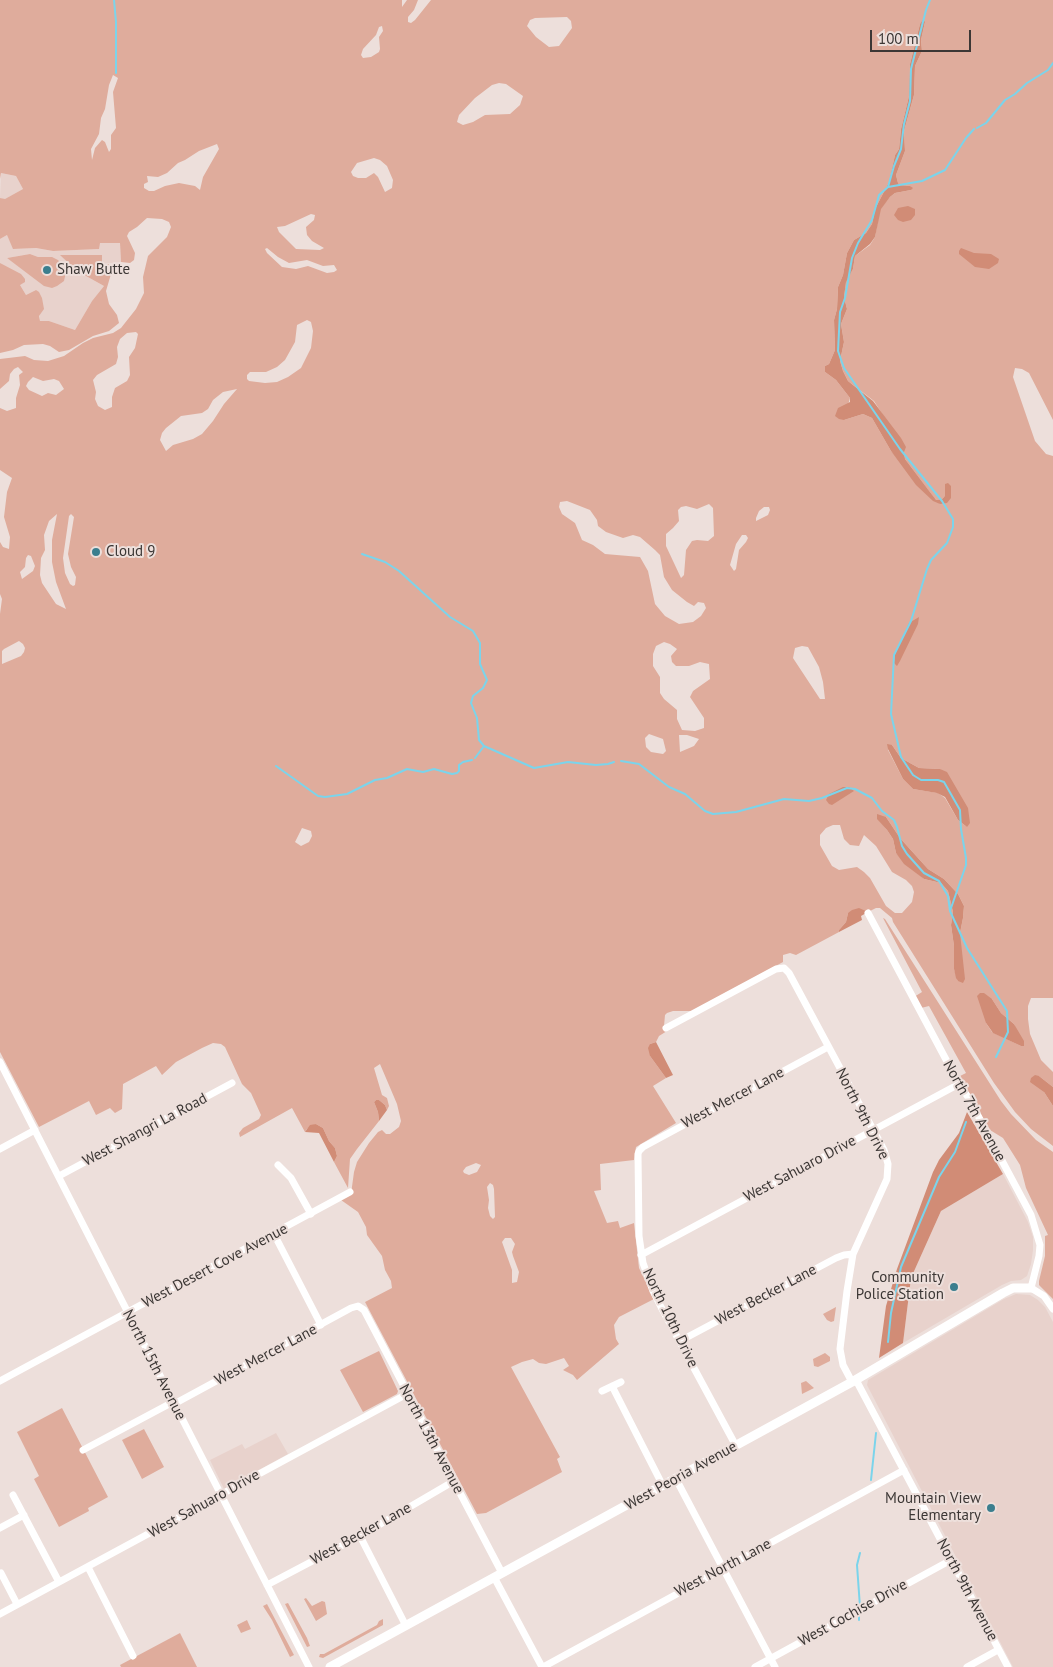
<!DOCTYPE html>
<style>
body{margin:0}
#map{position:relative;width:1053px;height:1667px;overflow:hidden;background:#eddfdb;font-family:"PT Sans",sans-serif}
canvas{display:block}
.scale{position:absolute;left:870px;top:30px;width:101px;height:22px;box-sizing:border-box;border:2px solid #3c3735;border-top:0;padding-left:6px;font-size:15px;line-height:18px;white-space:nowrap;color:#3c3735;-webkit-text-stroke:4px #eddfdb;paint-order:stroke}
</style>
<div id="map">
<canvas width="1053" height="1667"></canvas>
<div class="scale">100 m</div>
</div>
<script>
const c = document.querySelector('canvas').getContext('2d');
c.lineJoin = 'round';
function fill(path, color) {
  c.fillStyle = color;
  c.fill(path, 'evenodd');
}
function toPath(rows) {
  const path = new Path2D();
  for (const r of rows) {
    path.moveTo(r[0], r[1]);
    for (let i = 2; i < r.length; i += 2) path.lineTo(r[i], r[i + 1]);
  }
  return path;
}
function trace(path, color, width, dash) {
  c.strokeStyle = color;
  c.lineWidth = width;
  c.lineCap = dash ? 'butt' : 'round';
  c.setLineDash(dash || []);
  c.stroke(path);
}
function drawText(font, color, halo, rows, align = 'center') {
  c.font = font + ' "PT Sans",sans-serif';
  c.lineWidth = 4;
  c.setLineDash([]);
  c.textBaseline = 'middle';
  c.strokeStyle = halo;
  c.fillStyle = color;
  for (const [text, x, y, turn = 0] of rows) {
    c.save();
    c.translate(x, y);
    c.rotate((+turn || 0) * Math.PI / 180);
    c.textAlign = isNaN(turn) ? turn : align;
    if (halo) c.strokeText(text, 0, 0);
    c.fillText(text, 0, 0);
    c.restore();
  }
}
fill(toPath([
 [1,173,16,176,23,189,4,200,0,198],
 [7,235,14,249,36,248,53,251,99,249,99,243,120,243,121,262,102,264,101,255,61,255,77,271,104,286,92,301,75,330,49,321,40,321,36,290,26,295,20,285,0,263,0,239],
 [30,254,38,257,52,257,22,268,7,258],
 [1003,1174,1028,1222,1033,1237,1033,1250,1031,1264,1027,1276,1021,1280,1011,1281,1002,1285,903,1343,911,1278,941,1211],
 [1016,1294,1030,1295,1038,1300,1045,1307,1053,1322,1053,1667,1013,1667,867,1385,868,1380,1004,1299],
 [276,1433,288,1454,224,1489,210,1460,242,1444,245,1449]
]), '#e8d2cc');
fill(toPath([
 [0,0,402,0,402,7,407,0,418,0,414,10,408,17,408,22,411,23,415,20,431,0,1053,0,1053,420,1029,373,1022,369,1015,368,1013,377,1035,441,1046,454,1053,456,1053,998,1031,998,1028,1006,1028,1019,1030,1034,1041,1060,1053,1072,1053,1087,1039,1076,1044,1092,1053,1106,1053,1146,1031,1129,1015,1112,994,1083,893,922,892,918,880,908,876,908,868,912,848,913,846,922,839,930,839,932,796,955,790,953,783,955,783,962,692,1011,673,1011,667,1013,665,1015,664,1026,667,1031,659,1036,656,1042,650,1044,650,1056,666,1078,653,1086,676,1123,636,1147,634,1160,600,1164,601,1190,594,1191,607,1223,618,1221,620,1228,634,1223,639,1268,654,1299,619,1317,614,1325,616,1339,619,1344,577,1380,573,1375,563,1370,569,1366,564,1358,546,1364,539,1363,533,1359,522,1362,511,1367,560,1457,557,1459,562,1472,486,1513,477,1514,365,1302,392,1288,391,1281,385,1270,382,1256,367,1235,366,1227,358,1212,341,1200,351,1194,354,1172,357,1162,369,1143,378,1132,382,1130,386,1134,390,1134,399,1127,401,1121,397,1104,380,1064,374,1068,382,1095,387,1098,389,1106,387,1110,385,1105,379,1100,376,1100,374,1102,378,1112,379,1121,357,1149,350,1159,348,1188,334,1162,337,1156,335,1148,329,1141,323,1128,316,1124,307,1129,305,1132,292,1108,240,1137,239,1133,243,1128,259,1119,261,1115,251,1093,242,1084,225,1047,221,1044,213,1043,202,1048,176,1062,162,1075,156,1066,123,1084,122,1109,115,1113,110,1108,96,1115,89,1101,39,1127,0,1052,0,614,2,599,0,594,0,542,3,547,9,549,10,537,4,517,7,492,12,478,0,470,0,408,7,411,16,408,16,398,20,385,19,375,23,372,18,367,14,369,10,374,9,381,0,389,0,359,25,356,34,360,48,361,64,356,83,343,93,338,113,333,121,328,136,309,144,293,143,277,148,256,167,237,171,227,169,222,162,219,147,218,137,227,129,232,127,236,135,253,134,260,130,263,121,262,120,243,100,243,99,249,53,251,36,248,13,249,7,235,0,239,0,198,5,199,23,189,16,176,1,173,0,179],
 [567,17,571,21,572,28,559,46,549,47,536,37,527,26,530,20,535,18],
 [925,22,921,40,922,51,915,66,914,95,904,131,905,151,896,175,898,183,900,185,910,186,911,190,895,193,890,197,880,209,875,237,870,245,855,256,853,269,846,281,844,297,847,309,841,324,844,342,840,361,843,371,848,381,874,401,883,415,904,452,905,459,932,495,936,500,942,499,945,496,940,504,891,451,872,418,863,414,844,420,850,398,836,380,825,372,825,366,829,364,835,350,834,320,837,309,838,287,843,275,847,253,854,240,866,233,872,224,875,209,889,182,895,155,899,149,901,129,909,96,910,64,920,24],
 [382,26,383,31,379,37,380,49,379,52,371,57,363,58,361,55,363,49,376,35,379,27],
 [113,75,118,78,113,92,116,128,111,135,111,149,109,152,105,142,102,140,95,148,92,160,91,149,99,134,101,118,105,109,109,85],
 [499,83,506,84,523,96,520,105,510,114,485,115,473,122,463,125,457,122,459,115,475,98,492,85],
 [217,144,219,149,203,177,200,190,195,186,179,183,165,186,154,191,149,191,144,188,144,184,148,182,147,176,158,177,167,173,178,163,185,160,199,151],
 [374,158,380,160,387,166,393,180,392,188,385,192,378,177,374,173,366,178,358,178,353,176,351,172,357,163],
 [311,214,315,215,314,220,306,227,307,235,312,241,324,248,320,250,296,249,279,232,277,227,285,226],
 [267,248,278,257,289,263,307,260,323,266,334,265,337,270,334,272,327,273,308,266,296,269,282,267,267,253,265,249],
 [307,320,311,322,313,331,311,348,301,368,288,377,277,382,265,383,249,381,247,379,247,375,250,372,266,372,277,367,285,360,295,342,297,325],
 [136,332,138,334,135,348,129,357,130,375,127,381,115,388,112,397,112,407,105,410,98,406,95,399,96,392,93,380,97,375,116,364,118,357,117,347,120,339,127,333],
 [33,377,43,381,54,379,59,381,64,389,56,395,48,393,42,396,29,390,26,386,28,382],
 [237,389,224,404,213,421,202,434,193,439,173,445,166,451,160,440,162,433,166,428,181,416,202,413,208,409,213,400,223,392],
 [567,501,590,510,597,520,598,526,606,532,623,538,633,535,640,537,655,550,660,555,664,577,672,590,687,602,694,606,698,602,704,603,706,608,701,616,693,622,679,624,665,616,655,604,648,571,640,557,605,554,593,545,582,540,575,523,562,514,559,507,560,502],
 [709,504,713,508,714,536,708,541,697,540,692,541,686,550,684,575,681,578,666,546,666,534,673,528,679,521,678,510,681,507,686,506,697,509],
 [764,507,769,507,770,510,768,515,756,521,756,518,759,511],
 [57,514,52,540,52,562,56,582,66,609,56,604,42,583,40,575,41,558,45,550,44,535,49,521],
 [71,514,74,517,68,554,71,567,76,577,75,585,73,586,70,584,65,573,63,558,69,516],
 [742,535,746,535,748,538,746,542,739,550,736,569,734,571,730,565,736,544],
 [28,555,31,556,35,566,33,571,22,579,20,572,25,567,26,558],
 [19,641,23,644,25,648,24,652,21,656,2,664,2,651,4,649],
 [664,642,670,644,677,649,671,656,672,662,676,666,689,666,700,662,709,664,710,679,693,691,690,697,704,718,704,728,695,731,682,730,677,719,677,710,664,699,660,693,660,677,653,666,653,654,656,646],
 [802,646,808,647,819,667,823,682,825,699,820,699,793,658,795,648],
 [649,734,663,739,666,751,663,754,651,752,646,747,645,738],
 [679,735,687,735,699,739,694,746,680,752],
 [892,745,901,758,919,768,940,769,967,827,958,820,945,798,938,793,913,789,903,779,888,750],
 [886,817,900,838,928,869,944,879,958,894,964,906,963,918,960,933,958,981,954,969,954,946,951,925,953,912,948,891,941,883,924,879,896,853,893,839,887,830,878,819],
 [833,825,840,825,844,839,850,845,859,846,864,835,876,846,892,872,906,880,912,886,914,892,912,902,902,913,895,913,886,906,870,878,864,872,857,867,839,870,832,866,820,845,820,835,826,828],
 [302,828,311,831,312,836,309,842,301,846,295,842],
 [992,999,1001,1013,1014,1024,1023,1046,1021,1046,992,1032,986,1023],
 [476,1163,481,1165,477,1172,469,1175,464,1173,463,1171,466,1167],
 [490,1183,493,1185,494,1189,495,1217,493,1219,490,1216,488,1208,489,1200,487,1187],
 [505,1238,511,1238,515,1244,512,1252,513,1256,519,1272,517,1282,512,1283,512,1270,502,1242],
 [30,254,38,257,52,257,58,260,64,267,66,272,64,281,57,286,52,288,44,286,7,258],
 [60,255,102,255,102,264,109,264,111,274,106,291,109,304,117,315,119,323,109,331,93,336,69,350,59,352,50,346,43,344,24,345,13,350,0,353,0,263,21,274,25,279,25,282,20,285,26,295,36,290,39,292,42,298,44,309,39,316,40,321,49,321,75,330,92,301,104,286,77,271],
 [883,918,885,919,1001,1101,1011,1114,1036,1140,1053,1152,1053,1299,1039,1285,1039,1281,1045,1256,1045,1236,1048,1235,1026,1188,1020,1165,1003,1138,990,1130,976,1107,960,1076,966,1073,929,1006,921,1008,914,997,922,992],
 [836,1307,834,1321,831,1322,827,1320,823,1314],
 [379,1351,398,1391,397,1394,363,1412,340,1370],
 [825,1353,830,1357,830,1361,818,1367,814,1366,813,1359],
 [806,1381,814,1388,802,1394,801,1383],
 [62,1408,108,1497,88,1508,89,1511,59,1527,34,1479,39,1476,17,1432],
 [144,1429,164,1467,142,1479,122,1440],
 [306,1598,312,1606,322,1601,325,1602,327,1614,316,1621,304,1599],
 [288,1603,307,1638,310,1646,307,1647,285,1604],
 [267,1604,294,1655,290,1657,272,1620,263,1606],
 [383,1619,383,1625,323,1658,319,1657,320,1654,324,1654,377,1625,379,1621],
 [247,1620,251,1629,241,1633,237,1625],
 [180,1633,197,1667,121,1667,120,1665]
]), '#dfac9c');
fill(toPath([
 [923,20,925,22,921,40,922,51,915,66,914,95,904,131,905,151,896,175,898,183,900,185,910,186,913,188,911,190,895,193,890,197,881,209,875,237,870,244,855,256,853,269,846,282,844,297,847,309,841,324,844,342,840,361,843,371,848,381,873,401,901,438,906,447,904,452,905,459,936,500,942,499,945,496,945,484,948,483,951,486,951,498,947,503,940,504,933,501,916,485,891,451,872,418,863,414,844,420,839,419,835,416,838,408,850,402,850,398,836,380,825,372,825,366,829,364,835,350,834,320,837,309,838,287,843,275,847,253,854,240,866,233,872,224,875,209,889,182,895,155,899,149,901,129,909,96,910,64,920,24],
 [908,206,915,209,915,215,911,220,903,222,898,220,894,215,898,208],
 [961,248,974,253,991,254,999,259,998,263,989,269,975,267,959,254,959,251],
 [919,617,918,624,900,661,897,666,894,663,895,654,909,623],
 [887,744,892,745,901,758,919,768,940,769,947,772,968,808,970,823,967,827,958,820,945,797,937,793,913,789,903,779,888,749],
 [843,787,849,787,854,791,832,805,829,804,826,800,829,794],
 [877,814,886,817,900,838,909,848,928,869,944,879,958,894,964,906,963,918,960,933,965,979,963,983,958,981,956,978,954,969,954,946,951,925,953,912,948,891,941,883,924,879,904,864,896,853,893,839,887,830,877,819],
 [859,908,868,912,861,916,862,920,839,932,839,930,846,922,848,913,852,910],
 [980,993,984,993,992,999,1001,1013,1014,1024,1024,1041,1024,1046,1021,1046,993,1033,986,1023,977,996],
 [656,1042,673,1075,666,1078,650,1056,648,1048,650,1044],
 [1035,1075,1039,1076,1053,1087,1053,1106,1044,1092,1030,1082,1031,1078],
 [376,1100,379,1100,385,1105,387,1110,379,1121,378,1112,374,1102],
 [967,1112,1003,1174,941,1211,911,1278,903,1343,879,1358,886,1306,897,1269,933,1172,939,1160,959,1133],
 [316,1124,323,1128,329,1141,335,1148,337,1156,334,1162,319,1133,305,1132,310,1125]
]), '#d18c76');
trace(toPath([
 [114,0,116,22,116,73],
 [977,128,986,123,1005,100,1015,94,1027,83,1048,70,1053,63],
 [888,187,894,166,901,149,904,124,910,101,911,69,926,10,930,0],
 [362,554,385,562,399,571,450,617,473,631,480,643,480,664,487,680,483,688,473,696,471,703,477,718,479,740,484,746,534,768,568,762,596,765,608,764,614,762],
 [475,758,484,746],
 [621,761,639,764,669,787,685,794,705,811,713,814,736,812,784,799,809,801,822,798,847,788,855,789,872,798,882,811,894,820,897,827,902,846,907,854,924,873,939,881,948,896,950,911,967,948,1007,1011,1008,1032,996,1057],
 [276,766,318,796,325,797,347,794,375,780,387,778,407,769,423,772,434,769,452,774,457,773,459,771,459,765,463,762,472,760],
 [950,911,966,865,966,858,961,829,960,810,944,782,938,780,921,780,913,775,901,757,891,714,894,655,911,621,927,569,931,560,947,543,953,527,953,519,942,501,900,449,844,368,838,351,840,312,845,298,852,258,858,243,872,220,879,195,888,187,922,181,945,170,966,138,974,129],
 [888,1342,891,1313,901,1267,939,1177,955,1152,966,1122],
 [871,1480,876,1433],
 [860,1607,857,1565,860,1553],
 [859,1620,859,1612]
]), '#7bd4eb', 2);
trace(toPath([
 [868,913,959,1084,968,1097,1031,1215,1040,1245,1039,1256,1031,1288,1044,1296,1053,1309],
 [666,1028,776,969,784,968,789,973,884,1150,888,1164,887,1179,853,1254,847,1291,840,1349,843,1365,852,1382],
 [0,1062,309,1667],
 [0,1149,35,1130],
 [278,1165,291,1178,311,1214],
 [59,1176,232,1083],
 [274,1234,321,1325],
 [641,1255,959,1084],
 [680,1341,836,1258,844,1255,853,1254],
 [856,1380,1008,1667],
 [0,1381,350,1192],
 [612,1386,663,1486],
 [602,1391,621,1382],
 [174,1404,351,1308,358,1306,364,1310,502,1573],
 [736,1446,661,1307,653,1291,643,1263,639,1236,638,1154,639,1151,643,1147,828,1047],
 [83,1450,173,1402],
 [676,1479,775,1667],
 [13,1495,59,1582],
 [0,1528,24,1515],
 [360,1536,406,1626],
 [88,1567,133,1656],
 [1,1573,17,1604],
 [494,1577,542,1667],
 [267,1585,360,1536,454,1481],
 [0,1614,407,1394],
 [543,1667,904,1470],
 [755,1667,951,1560],
 [967,1667,998,1650]
]), '#fff', 7);
trace(toPath([
 [330,1667,852,1382,1003,1293,1013,1288,1031,1288]
]), '#fff', 9);
for (const [x, y, r, color] of [
 [47,270,5,"#3b7e8e"],
 [96,552,5,"#3b7e8e"],
 [954,1287,5,"#3b7e8e"],
 [991,1508,5,"#3b7e8e"]
]) {
  const dot = new Path2D();
  dot.arc(x, y, r, 0, 2 * Math.PI);
  c.fillStyle = color;
  c.fill(dot);
  trace(dot, '#eddfdb', 2);
}
drawText('15px', '#3c3735', '#eddfdb', [
 ["Shaw Butte",57,270],
 ["Cloud 9",106,552],
 ["Community",944,1278,"right"],
 ["Police Station",944,1295,"right"],
 ["Mountain View",981,1499,"right"],
 ["Elementary",981,1516,"right"]
], 'left');
drawText('15px', '#3c3735', '#eddfdb', [
 ["West Mercer Lane",733,1098,-28],
 ["North 7th Avenue",974,1111,61],
 ["North 9th Drive",862,1114,63],
 ["West Shangri La Road",145,1130,-28],
 ["West Sahuaro Drive",800,1169,-28],
 ["West Desert Cove Avenue",215,1266,-28],
 ["West Becker Lane",766,1295,-28],
 ["North 10th Drive",670,1318,64],
 ["West Mercer Lane",266,1355,-28],
 ["North 15th Avenue",154,1365,63],
 ["North 13th Avenue",431,1439,62],
 ["West Peoria Avenue",681,1476,-29],
 ["West Sahuaro Drive",204,1504,-29],
 ["West Becker Lane",361,1534,-29],
 ["West North Lane",723,1568,-28],
 ["North 9th Avenue",967,1590,62],
 ["West Cochise Drive",853,1613,-29]
]);
</script>
